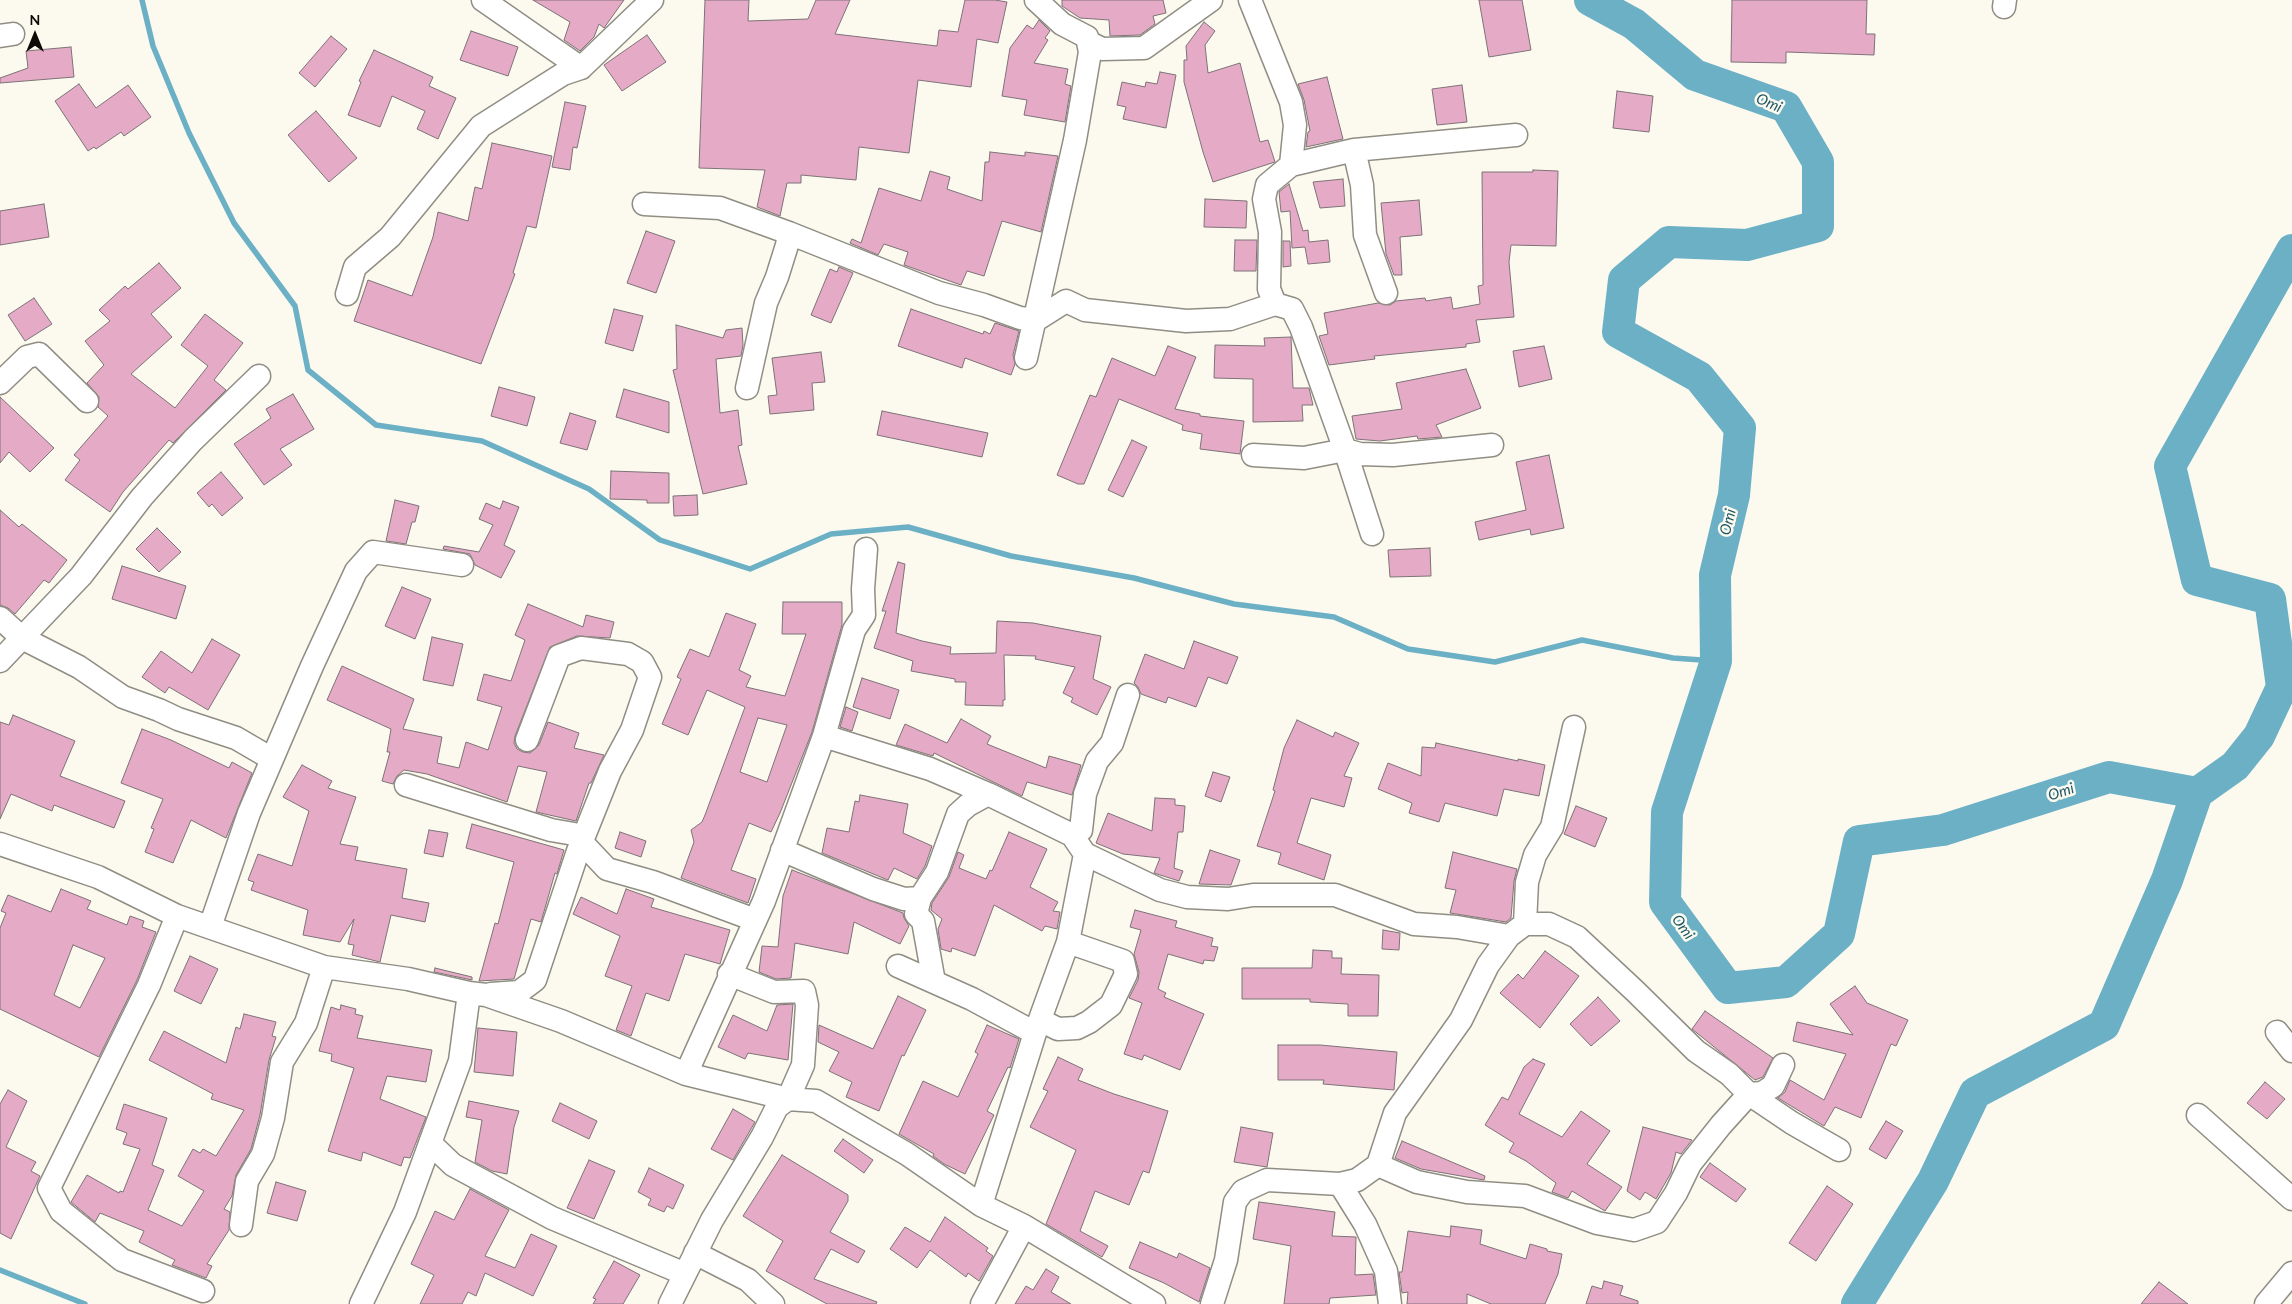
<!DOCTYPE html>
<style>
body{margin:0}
#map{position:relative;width:2292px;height:1304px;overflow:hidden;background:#fcfaef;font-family:Lato,sans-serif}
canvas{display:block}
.north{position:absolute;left:10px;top:10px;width:50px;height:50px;-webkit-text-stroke:4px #fcfaef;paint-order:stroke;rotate:0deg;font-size:14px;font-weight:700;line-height:20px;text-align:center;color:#0c0b08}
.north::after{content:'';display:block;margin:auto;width:18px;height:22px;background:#0c0b08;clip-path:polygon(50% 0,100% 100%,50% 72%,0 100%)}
</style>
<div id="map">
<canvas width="2292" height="1304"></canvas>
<div class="north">N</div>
</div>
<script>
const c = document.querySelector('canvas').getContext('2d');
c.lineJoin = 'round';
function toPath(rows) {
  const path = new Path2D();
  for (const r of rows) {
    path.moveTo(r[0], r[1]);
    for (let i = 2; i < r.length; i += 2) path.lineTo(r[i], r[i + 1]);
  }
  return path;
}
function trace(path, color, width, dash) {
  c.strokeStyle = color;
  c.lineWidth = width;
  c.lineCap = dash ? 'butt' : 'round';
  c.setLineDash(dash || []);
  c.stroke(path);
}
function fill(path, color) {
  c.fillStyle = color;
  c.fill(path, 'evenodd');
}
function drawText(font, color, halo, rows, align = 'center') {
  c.font = font + ' Lato,sans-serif';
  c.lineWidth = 5;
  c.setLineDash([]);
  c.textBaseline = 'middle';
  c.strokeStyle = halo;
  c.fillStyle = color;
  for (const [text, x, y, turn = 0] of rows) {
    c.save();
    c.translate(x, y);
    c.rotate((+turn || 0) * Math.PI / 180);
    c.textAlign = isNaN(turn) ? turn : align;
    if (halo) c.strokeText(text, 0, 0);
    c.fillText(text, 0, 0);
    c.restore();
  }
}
trace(toPath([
 [142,0,153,46,189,133,234,223,295,306,308,370,376,425,482,441,589,489,660,540,750,569,831,534,908,527,1011,556,1134,578,1234,604,1334,617,1408,649,1495,662,1582,640,1673,658,1716,661],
 [2282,687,2292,691],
 [0,1270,85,1304]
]), '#6cb0c6', 5.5);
trace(toPath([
 [1590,0,1634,24,1695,75,1786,107,1818,162,1818,226,1747,245,1669,242,1624,280,1618,332,1699,377,1740,428,1734,495,1715,575,1716,661,1667,812,1665,902,1728,988,1786,982,1839,934,1859,841,1943,830,2109,777,2197,793,2167,880,2104,1025,1975,1093,1933,1181,1857,1304],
 [2197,793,2235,766,2259,736,2282,687,2270,599,2197,580,2170,466,2292,250]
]), '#6cb0c6', 32);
const building = toPath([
 [533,0,624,0,604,28,599,24,594,37,580,51,564,40,570,22,533,0],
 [705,0,749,0,748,21,808,19,816,0,850,0,835,34,937,46,939,30,958,32,965,0,995,0,1007,2,998,43,977,39,971,87,918,80,909,153,859,147,856,180,801,175,801,183,787,183,780,216,757,207,765,170,699,168,705,0],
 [1062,0,1163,0,1166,13,1153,16,1155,24,1140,35,1110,36,1109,20,1080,18,1062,6,1062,0],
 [1479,0,1522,0,1531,50,1489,57,1479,0],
 [1732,0,1867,0,1866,34,1875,34,1874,55,1786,52,1786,63,1731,62,1732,0],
 [1039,20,1050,31,1045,38,1048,40,1034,63,1068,69,1065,84,1071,86,1065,122,1024,115,1027,100,1002,96,1010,48,1027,25,1033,29,1039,20],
 [1204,22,1215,31,1205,45,1208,73,1240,63,1260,142,1268,140,1275,162,1213,182,1203,152,1184,82,1184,60,1187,60,1186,46,1204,22],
 [471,31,518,47,508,76,460,60,471,31],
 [647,35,666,62,622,91,604,65,647,35],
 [331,36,347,49,315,87,299,73,331,36],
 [71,47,74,77,0,83,0,78,28,68,26,51,71,47],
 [374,50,433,77,429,86,456,98,438,139,417,129,425,111,392,96,380,127,348,115,361,82,359,81,374,50],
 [1160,72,1176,75,1166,128,1123,119,1126,107,1117,105,1122,82,1145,87,1146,82,1157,84,1160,72],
 [1327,77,1343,139,1306,147,1308,132,1310,131,1304,100,1298,84,1327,77],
 [79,84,96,108,128,85,151,117,124,136,121,132,96,149,94,147,88,151,55,101,79,84],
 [1462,85,1467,122,1437,125,1432,89,1462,85],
 [1617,91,1653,96,1649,132,1613,128,1617,91],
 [565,102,586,106,577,148,573,147,570,170,552,167,565,102],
 [316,111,357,158,329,182,288,135,316,111],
 [492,143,552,156,536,228,527,226,513,273,515,274,481,364,354,321,368,280,412,296,433,237,438,212,468,221,475,187,482,189,492,143],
 [990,152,1025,156,1025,152,1058,156,1041,232,1002,221,984,276,967,271,961,285,904,265,908,252,884,244,878,255,850,243,852,239,861,243,879,188,921,201,930,171,950,177,947,189,982,201,985,162,989,162,990,152],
 [1533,170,1558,171,1556,246,1511,245,1509,262,1514,317,1476,320,1480,342,1466,344,1466,347,1374,356,1375,359,1329,365,1319,336,1328,334,1324,313,1378,303,1390,305,1396,301,1425,298,1426,301,1451,297,1453,309,1480,304,1478,286,1483,285,1482,172,1533,172,1533,170],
 [1343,179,1345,206,1320,208,1313,182,1343,179],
 [1289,184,1303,231,1308,230,1309,242,1328,240,1330,262,1308,264,1305,247,1292,248,1290,211,1281,212,1279,192,1289,184],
 [1205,199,1247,201,1246,228,1204,227,1205,199],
 [1419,200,1422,235,1400,237,1402,275,1394,275,1386,254,1381,203,1419,200],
 [44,204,49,237,0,245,0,211,44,204],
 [646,231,675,241,656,293,627,283,646,231],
 [1235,240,1257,240,1256,271,1234,271,1235,240],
 [1283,241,1290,241,1291,266,1283,267,1283,241],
 [159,263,181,288,151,314,172,337,131,374,175,408,208,366,181,345,205,314,243,343,214,380,226,390,173,443,169,440,123,492,110,512,65,480,80,460,74,455,108,416,98,407,99,397,87,383,104,365,85,341,110,321,99,310,125,286,128,289,159,263],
 [839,267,853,273,831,323,811,315,830,269,837,272,839,267],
 [34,298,52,324,25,341,8,315,34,298],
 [614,309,643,316,633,351,605,343,614,309],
 [911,309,983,334,984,331,990,334,995,323,1019,331,1013,355,1015,364,1011,375,965,358,962,368,898,346,911,309],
 [676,325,723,338,726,330,742,328,743,345,741,356,716,359,720,413,738,410,742,445,738,446,747,484,703,494,673,370,677,369,676,325],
 [1291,337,1293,388,1309,388,1313,405,1302,405,1303,421,1253,422,1253,379,1214,378,1215,345,1265,346,1264,338,1291,337],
 [1168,346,1196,357,1175,409,1200,414,1200,416,1244,421,1240,454,1200,449,1202,434,1182,430,1183,425,1119,399,1084,484,1078,484,1057,475,1090,395,1096,397,1112,358,1155,376,1168,346],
 [1544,346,1552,379,1519,387,1513,351,1544,346],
 [821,352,825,382,812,383,814,410,770,414,768,396,777,395,772,358,821,352],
 [1466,369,1481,408,1436,425,1442,437,1418,439,1417,436,1380,441,1356,439,1352,416,1402,409,1396,383,1466,369],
 [499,387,535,397,527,426,491,416,499,387],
 [624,389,669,402,669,433,616,417,624,389],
 [293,394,314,429,280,449,292,465,264,485,234,444,271,418,266,409,293,394],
 [0,397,54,448,30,472,9,452,0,463,0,397],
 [882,411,988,433,982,457,877,435,882,411],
 [570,413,596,421,587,450,560,443,570,413],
 [1132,440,1147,447,1123,497,1108,490,1132,440],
 [1549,455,1564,528,1531,535,1530,529,1479,540,1475,522,1526,510,1516,462,1549,455],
 [611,471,669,473,669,503,647,503,647,500,610,499,611,471],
 [221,472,243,498,222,516,212,504,209,507,197,493,221,472],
 [697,495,698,515,674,516,673,496,697,495],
 [395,500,419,506,415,522,412,522,406,544,386,541,395,500],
 [503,501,519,507,504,545,515,551,501,578,475,565,470,554,443,549,444,546,479,552,493,525,479,519,486,503,500,509,503,501],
 [0,510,19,527,22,524,67,560,49,583,44,580,15,614,8,608,0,605,0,510],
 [157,528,181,552,159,572,136,549,157,528],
 [1430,548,1431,576,1390,577,1388,550,1430,548],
 [898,562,905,564,896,633,922,641,951,647,950,654,996,653,997,621,1033,623,1101,636,1093,679,1111,687,1097,715,1071,702,1073,698,1063,693,1075,667,1035,659,1036,656,1004,655,1005,700,1003,700,1003,706,965,705,966,682,955,682,955,679,911,671,913,661,874,648,886,611,882,611,898,562],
 [122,566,186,586,176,619,112,599,122,566],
 [402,587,431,599,415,639,385,626,402,587],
 [783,602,842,602,842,625,812,732,780,813,771,832,749,823,731,870,756,879,748,903,681,878,694,842,691,830,702,822,705,815,745,707,707,690,688,735,662,724,681,679,677,677,690,649,709,657,726,613,756,624,739,670,751,676,746,687,785,696,806,634,782,634,783,602],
 [758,718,787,725,767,782,740,772,758,718],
 [528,604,583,627,586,615,614,622,610,638,577,636,550,647,515,736,514,743,517,749,523,752,530,753,539,745,548,722,579,733,574,748,604,755,591,783,589,783,576,821,536,812,547,772,518,766,507,802,427,774,404,770,397,776,393,784,382,781,390,752,387,752,391,729,327,700,342,666,414,699,403,729,442,737,437,763,459,768,466,742,488,750,502,707,477,700,484,674,511,681,525,640,515,635,528,604],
 [432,637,463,644,453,686,423,680,432,637],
 [212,639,240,655,208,710,169,687,165,693,142,677,161,651,192,673,212,639],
 [1194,641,1238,657,1227,684,1208,677,1196,707,1168,697,1166,703,1141,694,1138,687,1134,683,1145,654,1184,669,1194,641],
 [862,678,899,690,890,719,853,707,862,678],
 [846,707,858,712,852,731,840,727,846,707],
 [13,715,75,741,60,776,125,801,114,828,54,805,52,811,11,794,0,819,0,722,9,725,13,715],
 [961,719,991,736,987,744,1046,768,1049,756,1081,765,1072,795,1027,782,1022,796,934,753,933,756,896,745,905,724,947,743,961,719],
 [1297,720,1333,737,1335,732,1359,743,1344,776,1352,778,1344,807,1311,798,1297,843,1331,855,1324,880,1278,864,1281,853,1257,846,1275,791,1273,790,1284,748,1297,720],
 [142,729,171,740,229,768,232,762,252,773,226,838,191,820,173,863,145,852,154,829,151,828,163,799,121,783,142,729],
 [1436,743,1518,761,1518,759,1545,765,1539,796,1504,789,1497,816,1445,803,1439,822,1409,813,1412,803,1378,789,1388,763,1421,776,1422,747,1435,748,1436,743],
 [302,765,332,781,328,788,356,797,340,844,358,847,355,860,407,869,402,898,429,903,425,922,391,915,380,962,352,955,354,945,348,944,354,919,340,942,303,935,308,910,251,890,254,882,248,880,258,854,292,866,309,811,283,797,302,765],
 [1213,772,1230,777,1221,802,1205,796,1213,772],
 [860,795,908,804,903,833,932,846,925,866,917,879,894,868,888,880,822,853,827,828,849,832,855,801,859,802,860,795],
 [1155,798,1175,799,1175,805,1185,806,1183,832,1178,832,1174,868,1183,871,1179,881,1154,873,1160,858,1123,854,1096,843,1108,813,1152,831,1155,798],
 [1576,806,1607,818,1595,847,1564,834,1576,806],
 [472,824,564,850,557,874,555,873,541,922,531,919,514,979,479,981,495,923,498,924,514,862,466,848,472,824],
 [429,830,448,833,443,857,424,853,429,830],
 [620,832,646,841,641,857,615,848,620,832],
 [1009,832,1047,849,1030,887,1058,902,1053,911,1060,912,1057,929,1045,926,1042,931,994,905,975,956,952,948,951,952,941,949,938,929,942,919,931,910,932,903,949,877,958,852,964,855,959,868,986,879,990,870,992,871,1009,832],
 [1210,850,1240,860,1231,885,1199,884,1210,850],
 [1453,852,1517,869,1514,881,1511,918,1506,922,1450,913,1456,890,1445,888,1453,852],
 [792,870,903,913,904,918,909,926,900,944,854,922,848,954,795,943,791,978,776,979,759,972,762,946,778,947,783,896,792,870],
 [61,889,91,901,87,909,127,925,130,916,144,921,142,927,156,932,137,980,99,1057,0,1009,0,928,6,913,1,911,8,895,51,912,61,889],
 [73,945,105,958,80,1008,54,995,73,945],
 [626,889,654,899,651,907,730,930,720,964,685,954,669,1001,646,993,631,1036,616,1030,632,986,605,976,620,936,573,914,581,897,617,914,626,889],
 [1135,910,1177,921,1175,927,1213,938,1211,946,1218,947,1214,961,1204,960,1203,964,1168,954,1158,989,1166,993,1164,997,1204,1014,1180,1070,1144,1055,1142,1060,1124,1054,1142,1003,1129,998,1138,980,1139,972,1134,954,1141,930,1130,927,1135,910],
 [1383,930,1400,933,1399,950,1382,949,1383,930],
 [1313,950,1332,951,1332,958,1342,958,1341,974,1379,975,1378,1016,1348,1016,1348,1004,1310,1002,1310,999,1242,999,1242,968,1312,968,1313,950],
 [1545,951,1579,976,1540,1028,1500,993,1518,974,1523,979,1545,951],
 [190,956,218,969,201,1004,174,991,190,956],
 [435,968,472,977,472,980,434,972,435,968],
 [1855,986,1867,1003,1908,1020,1896,1046,1891,1044,1861,1118,1835,1107,1824,1126,1778,1098,1785,1092,1790,1080,1824,1100,1846,1054,1793,1041,1797,1022,1853,1035,1830,1004,1855,986],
 [898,996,926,1010,904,1056,902,1055,879,1111,846,1097,852,1082,829,1071,839,1052,818,1042,819,1025,873,1049,898,996],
 [1598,997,1620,1021,1591,1046,1570,1024,1598,997],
 [793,1004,788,1060,748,1053,745,1059,718,1047,733,1015,767,1031,777,1005,793,1004],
 [341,1005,356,1009,355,1014,363,1016,357,1038,432,1050,426,1082,387,1076,380,1099,426,1117,410,1158,404,1157,401,1166,363,1152,361,1161,328,1151,354,1068,331,1061,332,1054,319,1051,331,1007,340,1010,341,1005],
 [1705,1011,1773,1058,1763,1077,1755,1080,1692,1029,1705,1011],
 [244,1014,276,1022,272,1036,276,1037,269,1060,260,1115,251,1149,236,1175,232,1196,224,1209,230,1212,229,1230,207,1264,212,1266,206,1278,172,1265,175,1260,139,1242,144,1231,100,1213,95,1222,71,1202,87,1175,119,1193,120,1191,123,1192,140,1149,123,1144,127,1133,116,1129,124,1104,167,1118,152,1165,164,1170,148,1210,182,1226,204,1191,178,1176,193,1149,200,1153,203,1149,216,1156,244,1110,211,1099,213,1094,149,1060,164,1031,226,1063,236,1027,240,1029,244,1014],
 [987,1025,1019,1039,1010,1068,1008,1067,987,1111,994,1115,965,1174,944,1164,933,1156,934,1154,899,1134,923,1081,958,1097,978,1054,975,1052,987,1025],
 [478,1028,517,1032,513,1076,474,1072,478,1028],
 [1278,1045,1320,1045,1397,1052,1394,1090,1323,1084,1324,1080,1278,1080,1278,1045],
 [1058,1057,1083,1069,1078,1080,1114,1094,1168,1111,1149,1173,1143,1171,1129,1205,1095,1191,1080,1231,1108,1246,1102,1257,1046,1224,1076,1150,1030,1127,1048,1091,1043,1089,1058,1057],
 [1533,1059,1545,1064,1519,1114,1562,1137,1581,1111,1610,1131,1587,1164,1622,1187,1605,1211,1572,1191,1568,1198,1552,1192,1556,1183,1526,1161,1509,1152,1514,1143,1485,1125,1502,1097,1508,1100,1524,1067,1533,1059],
 [2265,1082,2285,1099,2267,1119,2247,1103,2265,1082],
 [8,1090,27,1101,6,1147,36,1162,31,1171,40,1176,11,1239,0,1233,0,1104,8,1090],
 [469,1101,519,1111,514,1127,507,1174,492,1171,475,1162,482,1120,466,1117,469,1101],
 [560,1103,597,1121,589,1139,552,1121,560,1103],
 [733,1109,755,1122,733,1160,711,1149,733,1109],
 [1886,1121,1903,1131,1886,1159,1869,1149,1886,1121],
 [1241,1127,1273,1133,1267,1167,1234,1162,1241,1127],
 [1643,1127,1692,1140,1681,1154,1676,1152,1671,1173,1656,1199,1645,1192,1640,1200,1627,1191,1643,1127],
 [843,1139,873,1160,864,1173,834,1151,843,1139],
 [1402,1141,1485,1176,1484,1180,1421,1169,1395,1158,1402,1141],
 [782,1155,848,1195,848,1201,830,1232,865,1251,858,1263,831,1249,814,1279,877,1302,876,1304,827,1304,766,1271,783,1241,743,1216,782,1155],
 [589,1160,615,1171,594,1219,567,1208,589,1160],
 [1710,1163,1746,1189,1736,1202,1700,1177,1710,1163],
 [649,1168,684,1185,673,1209,667,1206,664,1212,648,1205,651,1199,638,1192,649,1168],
 [276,1182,306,1191,297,1221,267,1213,276,1182],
 [1827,1186,1853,1204,1816,1261,1789,1243,1827,1186],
 [470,1189,509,1210,485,1256,515,1268,531,1234,557,1246,533,1296,485,1273,476,1296,468,1292,462,1304,420,1304,434,1275,411,1264,435,1211,454,1220,470,1189],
 [1259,1202,1335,1212,1332,1236,1356,1237,1355,1275,1373,1274,1376,1295,1330,1298,1329,1304,1284,1304,1291,1246,1253,1239,1259,1202],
 [945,1217,988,1248,986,1251,993,1256,979,1281,968,1273,966,1277,930,1250,917,1268,890,1249,905,1227,930,1242,945,1217],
 [1451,1226,1482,1230,1480,1244,1526,1259,1530,1244,1547,1249,1547,1251,1562,1254,1558,1274,1545,1304,1491,1304,1467,1294,1467,1304,1407,1304,1408,1292,1402,1293,1399,1272,1402,1272,1408,1231,1450,1237,1451,1226],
 [1140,1242,1177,1258,1179,1253,1210,1268,1199,1302,1164,1283,1129,1268,1140,1242],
 [614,1261,640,1275,623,1304,593,1304,596,1299,593,1298,614,1261],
 [1046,1269,1059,1277,1051,1292,1071,1304,1015,1304,1026,1286,1033,1290,1046,1269],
 [1604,1281,1623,1286,1620,1295,1638,1301,1638,1304,1586,1304,1592,1286,1602,1289,1604,1281],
 [2159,1282,2188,1304,2141,1304,2159,1282]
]);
fill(building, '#e5abc6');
trace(building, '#7d7277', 1);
const minor = toPath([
 [483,0,581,68],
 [1250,0,1291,102,1295,125,1291,165,1267,185,1264,199,1270,232,1269,289,1275,304,1292,309,1301,327,1345,450,1304,458,1253,455],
 [2004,7,2005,0],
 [0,36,13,34],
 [1090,43,1102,49,1144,48,1211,0],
 [1354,150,1362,185,1365,235,1386,293],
 [1291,165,1354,150,1516,135],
 [644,204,720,208,789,233,939,293,984,305,1020,318,1036,320,1066,301,1085,310,1186,321,1230,319,1275,304],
 [347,294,355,267,390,237,481,126,563,74,581,68,652,0],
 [1026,358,1075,140,1090,52,1087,37,1062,24,1036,0],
 [0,383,27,357,39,354,87,401],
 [747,388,766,303,777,277,787,245,789,233],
 [1372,534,1345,450,1360,454,1393,455,1492,445],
 [0,618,22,638,79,667,123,697,159,710,178,719,236,738,272,759],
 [0,661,81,576,142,497,193,440,259,376],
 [824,736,930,769,988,794,1072,835,1085,854,1068,942,1035,1033,981,1205],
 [406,785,551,830,574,834,607,869,653,882,755,920],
 [1072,835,1081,830,1085,794,1097,761,1112,743,1128,695],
 [0,844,98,877,177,916,324,967,408,979,469,993,486,995,561,1021,686,1074,788,1099,816,1101,907,1154,981,1205,1024,1226,1154,1304],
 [782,850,873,889,904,899,920,898,937,872,958,814,968,805,988,794],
 [1085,854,1160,890,1187,897,1228,899,1253,895,1335,895,1414,924,1457,927,1509,936],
 [920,898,916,914,923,921,934,982],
 [177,916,149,985,49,1188,61,1211,122,1260,203,1291],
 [1525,924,1527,882,1535,855,1552,827,1574,727],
 [210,927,249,813,312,666,356,571,373,552,462,565],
 [898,966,972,999,1035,1033],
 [491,994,519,992,535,980,578,851,610,771,632,730,650,677,642,662,628,654,581,648,559,656,527,740],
 [1040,1020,1058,1029,1077,1028,1089,1022,1111,1005,1126,974,1123,961,1068,942],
 [2277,1032,2292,1051],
 [686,1074,764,901,824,736,854,630,864,615,863,589,866,549],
 [2198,1115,2292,1199],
 [431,1144,453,1165,552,1218,685,1274],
 [1378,1165,1417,1182,1467,1192,1525,1196,1597,1223,1634,1230,1657,1222,1676,1193,1690,1164,1721,1125,1749,1094,1762,1093,1773,1086,1783,1065],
 [1340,1184,1365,1224,1386,1271,1390,1304],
 [241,1225,247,1181,263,1154,273,1118,282,1062,306,1023,324,967],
 [695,1253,748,1280,773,1304],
 [361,1304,405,1212,460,1061,469,993],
 [670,1304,712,1220,762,1137,777,1107,788,1099,803,1065,807,1005,804,991,774,992,729,974],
 [982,1304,1024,1226],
 [1212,1304,1226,1260,1235,1202,1243,1191,1267,1180,1340,1184,1357,1180,1378,1165,1395,1113,1461,1020,1488,965,1509,936,1525,924,1549,924,1577,937,1635,991,1696,1051,1729,1074,1749,1094,1792,1123,1839,1150],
 [2266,1304,2292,1273]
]);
trace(minor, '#908e84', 25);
trace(minor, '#fff', 22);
drawText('italic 15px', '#1e5667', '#fcfaef', [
 ["Omi",1769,103,23],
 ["Omi",1728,522,-76],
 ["Omi",2061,792,-18],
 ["Omi",1683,927,54]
]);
</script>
